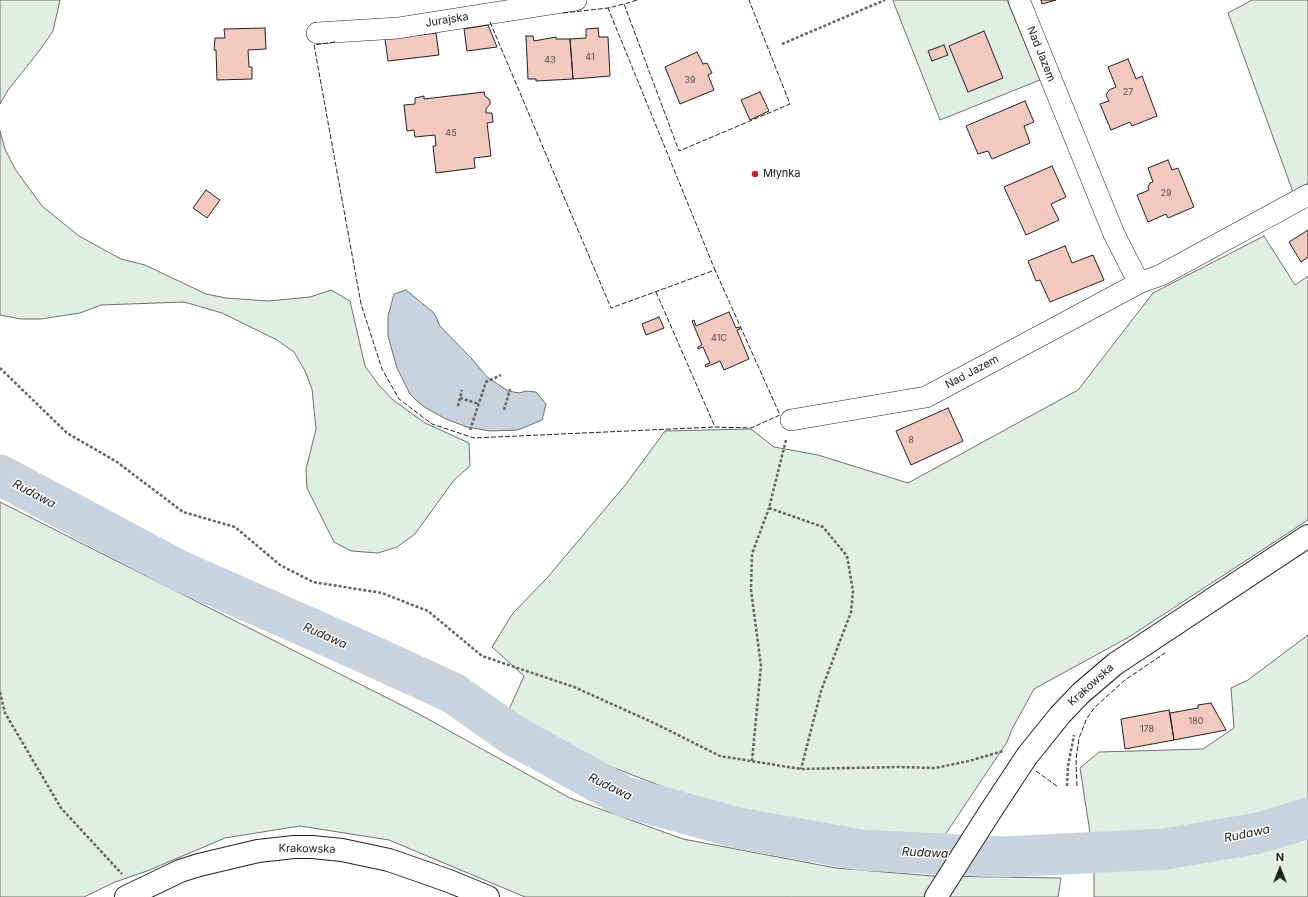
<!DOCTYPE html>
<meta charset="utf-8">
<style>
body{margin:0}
#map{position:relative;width:1308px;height:897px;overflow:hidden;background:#fff;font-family:Inter,sans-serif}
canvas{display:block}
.north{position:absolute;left:1260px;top:849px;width:40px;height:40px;-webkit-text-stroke:3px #fff;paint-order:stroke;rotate:0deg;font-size:11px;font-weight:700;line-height:16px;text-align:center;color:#222}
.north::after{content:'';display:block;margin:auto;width:14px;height:18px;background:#222;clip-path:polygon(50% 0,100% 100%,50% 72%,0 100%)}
</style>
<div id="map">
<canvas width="1308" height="897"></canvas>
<div class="north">N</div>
</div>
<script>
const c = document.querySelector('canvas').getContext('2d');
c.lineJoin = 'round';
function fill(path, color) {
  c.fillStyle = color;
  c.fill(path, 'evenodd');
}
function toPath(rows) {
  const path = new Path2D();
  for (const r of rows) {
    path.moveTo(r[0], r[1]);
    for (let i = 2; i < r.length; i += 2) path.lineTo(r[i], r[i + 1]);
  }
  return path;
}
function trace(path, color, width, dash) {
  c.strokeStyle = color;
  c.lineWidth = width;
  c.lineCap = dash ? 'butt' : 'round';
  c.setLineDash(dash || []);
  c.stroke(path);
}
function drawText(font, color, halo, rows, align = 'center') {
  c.font = font + ' Inter,sans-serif';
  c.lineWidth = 3;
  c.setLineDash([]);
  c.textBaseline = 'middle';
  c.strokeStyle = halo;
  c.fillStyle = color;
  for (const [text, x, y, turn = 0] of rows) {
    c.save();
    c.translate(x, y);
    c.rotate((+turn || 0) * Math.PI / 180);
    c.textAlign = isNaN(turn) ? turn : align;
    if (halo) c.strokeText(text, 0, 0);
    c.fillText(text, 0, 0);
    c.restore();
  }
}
const green = toPath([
 [0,0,60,0,53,31,40,50,8,90,0,104,0,0],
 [894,0,1007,0,1040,80,940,120,893,1,894,0],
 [1252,0,1308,0,1308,183,1293,192,1228,13,1252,0],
 [0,131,5,149,15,169,42,206,79,236,121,259,145,265,206,294,226,298,268,301,310,297,331,290,350,301,365,366,378,384,393,400,425,423,469,443,470,466,454,480,415,534,397,547,378,553,351,551,334,542,307,488,306,469,316,429,312,389,305,371,294,352,277,340,222,313,184,302,101,305,80,313,41,319,21,319,0,315,0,131],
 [1264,236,1295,285,1308,276,1308,520,1129,637,1034,689,1012,729,1007,742,939,844,828,832,720,809,581,755,507,714,524,676,492,647,513,613,547,578,626,484,665,431,751,429,774,447,818,455,908,483,1078,390,1153,293,1264,236],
 [0,502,419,714,570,798,683,839,836,868,933,876,1061,878,1058,897,525,897,389,840,300,826,225,838,147,871,115,882,84,897,0,897,0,502],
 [1308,635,1308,834,1209,860,1264,848,1308,835,1308,897,1094,897,1094,873,1091,839,1080,768,1099,752,1203,749,1234,728,1231,688,1248,680,1308,635]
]);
fill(green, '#e0efe3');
trace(green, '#6f6f6f', 1);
const water = toPath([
 [406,290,434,313,440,326,472,359,487,377,508,391,519,393,526,391,536,392,546,404,542,420,518,430,490,431,467,427,446,419,426,408,418,402,410,394,397,368,388,336,388,316,394,294,406,290]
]);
fill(water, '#c7d3dd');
trace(water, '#6f6f6f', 1);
trace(toPath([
 [0,475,180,571,348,645,453,693,511,734,625,797,738,828,860,850,1002,857,1165,849,1259,833,1308,818]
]), '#c7d3dd', 41);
const building = toPath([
 [1041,0,1056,0,1042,4,1041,0],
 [488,25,497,47,467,51,464,29,488,25],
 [265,28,266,49,248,50,249,67,252,67,252,79,217,80,216,50,214,50,215,38,225,38,224,29,265,28],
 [598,28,599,37,608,37,610,76,573,79,570,39,586,38,586,29,598,28],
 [984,31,1003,78,968,92,949,46,984,31],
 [436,33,439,55,388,61,385,39,436,33],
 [526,36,533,36,534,41,556,37,556,39,570,39,573,79,536,81,536,79,528,79,526,36],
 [944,45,948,55,932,61,928,51,944,45],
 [697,52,703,64,707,63,712,73,708,75,714,90,680,104,665,67,697,52],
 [1128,59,1136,79,1142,76,1157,116,1132,126,1130,122,1111,130,1100,104,1109,101,1106,95,1109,90,1116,87,1108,67,1128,59],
 [484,92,485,96,490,100,490,104,486,109,486,113,492,113,493,122,487,123,491,156,474,158,475,168,436,173,433,146,436,146,435,135,415,137,414,130,407,131,404,105,415,104,415,98,424,96,424,99,484,92],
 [760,92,769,111,750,120,741,100,760,92],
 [1025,101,1034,122,1024,126,1030,143,992,159,988,151,978,154,966,126,1025,101],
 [1168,160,1172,170,1178,168,1194,207,1168,218,1166,214,1148,222,1137,195,1149,190,1148,187,1150,183,1153,182,1148,168,1168,160],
 [1052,166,1066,197,1051,204,1059,220,1026,235,1004,187,1052,166],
 [206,190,220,200,207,218,193,208,206,190],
 [1308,230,1308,257,1301,262,1289,242,1308,230],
 [1065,246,1072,263,1093,255,1104,280,1050,302,1040,280,1036,281,1028,261,1065,246],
 [729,312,736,328,739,327,740,329,737,330,749,359,724,370,720,361,706,367,705,365,710,363,703,347,698,349,698,347,702,345,692,321,694,320,696,326,729,312],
 [659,317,664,328,646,335,642,324,659,317],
 [948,408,963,441,911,465,896,431,948,408],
 [1211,703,1226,730,1174,740,1170,713,1198,708,1198,705,1211,703],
 [1169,710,1174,740,1125,749,1121,719,1169,710]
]);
fill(building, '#f3c9c0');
trace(building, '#222', 1);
const minor = toPath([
 [1019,0,1114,234,1139,283,1161,275,1308,195],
 [317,33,398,28,576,0],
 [791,420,926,397,1139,283]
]);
const tertiary = toPath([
 [126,897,180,871,199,865,258,851,294,847,312,847,342,850,389,860,449,881,488,897],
 [936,897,990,812,1027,756,1060,715,1081,693,1115,664,1308,536]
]);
trace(minor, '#222', 22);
trace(tertiary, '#222', 24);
trace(toPath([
 [782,44,885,0],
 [0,368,67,433,117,462,183,512,235,527,280,565,313,582,382,593,428,611,482,656,574,687,654,723,720,756,801,769,899,767,935,768,969,761,1003,751],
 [460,398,479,404],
 [458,406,462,390],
 [504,410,510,389],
 [470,430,486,382,501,375],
 [786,440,769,508,823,527,847,556,853,591,851,612,821,691,801,769],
 [0,692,5,713,61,808,122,874],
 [752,761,761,666,751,590,752,554,769,508],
 [1067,786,1068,766,1074,735]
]), '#646464', 2.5, [3, 2]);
trace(minor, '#fff', 21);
trace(tertiary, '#fff', 22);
trace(toPath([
 [637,0,624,4,679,151,790,104,749,0],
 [563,13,608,8,624,4],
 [490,22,611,308,715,270,608,8],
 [335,42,314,45,361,304,382,369,399,399,432,424,474,438,715,427],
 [656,292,715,427,751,428,780,415,715,270],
 [1036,771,1058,787],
 [1077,786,1076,760,1079,738,1087,718,1095,707,1125,680,1165,653]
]), '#222', 1, [5, 2]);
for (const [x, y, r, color] of [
 [755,174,4,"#c62828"]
]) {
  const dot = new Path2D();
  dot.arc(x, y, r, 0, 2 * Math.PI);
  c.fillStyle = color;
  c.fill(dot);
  trace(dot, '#fff', 1.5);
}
drawText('9px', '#564c4a', null, [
 ["41",590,57],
 ["43",550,60],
 ["39",690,80],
 ["27",1128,92],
 ["45",451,133],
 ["29",1166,193],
 ["41C",719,338],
 ["8",911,440],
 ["180",1196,721],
 ["178",1147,729]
]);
drawText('11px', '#222', '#fff', [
 ["Jurajska",447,20,-9],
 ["Nad Jazem",1041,54,68],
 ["Nad Jazem",972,372,-28],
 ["Krakowska",1091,685,-42],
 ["Krakowska",307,849,1]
]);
drawText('11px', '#222', '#fff', [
 ["Młynka",763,174]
], 'left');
drawText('italic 12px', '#222', '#fff', [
 ["Rudawa",34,494,28],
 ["Rudawa",325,636,24],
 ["Rudawa",610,787,26],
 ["Rudawa",1247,834,-12],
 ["Rudawa",925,853,3]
]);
</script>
